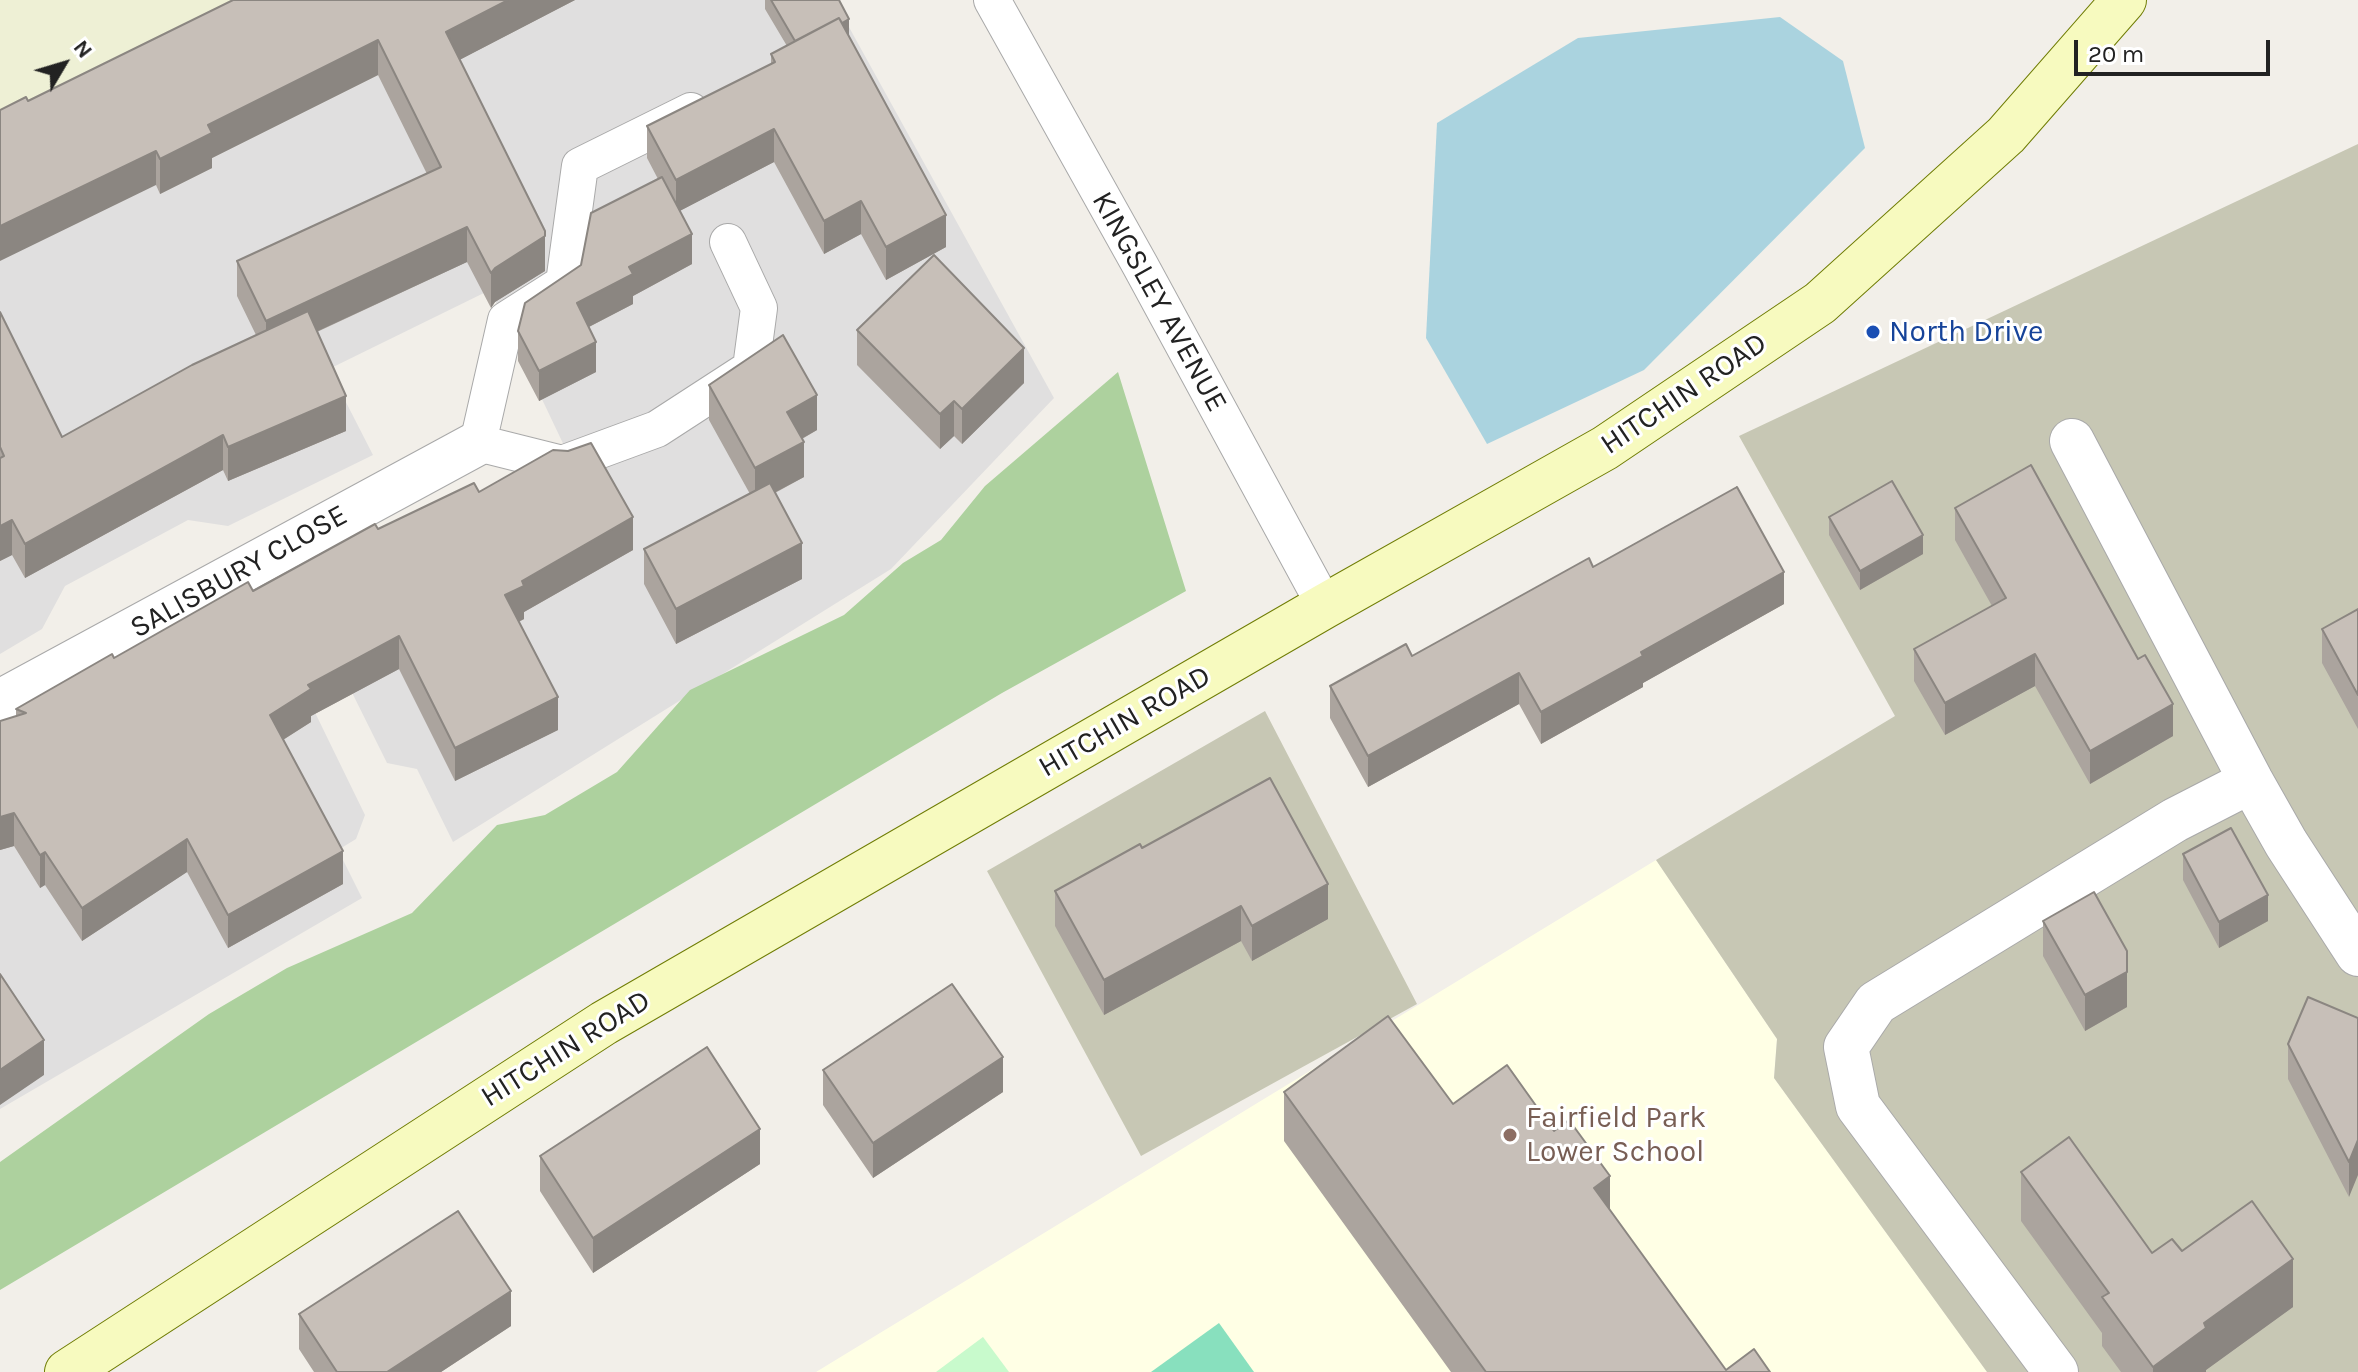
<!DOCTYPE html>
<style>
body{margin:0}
#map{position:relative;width:2358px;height:1372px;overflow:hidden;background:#f2efe9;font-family:Karla,sans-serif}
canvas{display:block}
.north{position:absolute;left:24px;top:24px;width:80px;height:80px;-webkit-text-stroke:6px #fff;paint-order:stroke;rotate:52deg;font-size:22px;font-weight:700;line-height:32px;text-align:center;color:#222}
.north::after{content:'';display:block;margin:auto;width:28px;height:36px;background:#222;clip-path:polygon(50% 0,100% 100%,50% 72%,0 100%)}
.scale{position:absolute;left:2074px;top:40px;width:196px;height:36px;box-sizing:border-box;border:4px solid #222;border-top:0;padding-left:10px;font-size:24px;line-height:28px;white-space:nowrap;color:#222;-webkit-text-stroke:6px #fff;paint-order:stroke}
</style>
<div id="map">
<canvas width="2358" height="1372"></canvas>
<div class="north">N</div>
<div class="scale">20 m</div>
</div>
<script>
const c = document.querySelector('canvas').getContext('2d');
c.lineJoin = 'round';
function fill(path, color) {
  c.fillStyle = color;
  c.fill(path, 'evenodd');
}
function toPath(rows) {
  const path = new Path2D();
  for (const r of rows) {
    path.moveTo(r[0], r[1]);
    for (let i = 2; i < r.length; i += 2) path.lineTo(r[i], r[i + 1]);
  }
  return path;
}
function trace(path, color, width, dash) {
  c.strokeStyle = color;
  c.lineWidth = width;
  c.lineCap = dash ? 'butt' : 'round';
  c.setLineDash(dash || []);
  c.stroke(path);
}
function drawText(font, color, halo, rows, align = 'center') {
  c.font = font + ' Karla,sans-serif';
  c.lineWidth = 6;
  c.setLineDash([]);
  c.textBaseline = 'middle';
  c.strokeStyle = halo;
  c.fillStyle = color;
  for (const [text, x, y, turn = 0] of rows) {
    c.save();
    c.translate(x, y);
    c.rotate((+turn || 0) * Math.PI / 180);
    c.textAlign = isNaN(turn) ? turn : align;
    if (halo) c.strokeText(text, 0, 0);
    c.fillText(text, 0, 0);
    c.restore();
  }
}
fill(toPath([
 [299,0,834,0,1054,398,891,569,453,842,417,769,387,763,301,590,579,477,490,290,329,369,373,455,228,526,188,520,65,586,42,629,0,654,0,135],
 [265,610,365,815,356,839,338,850,362,898,0,1109,0,750]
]), '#e0dfdf');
fill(toPath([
 [1656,860,1777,1039,1774,1078,1987,1372,816,1372]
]), '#ffffe5');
fill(toPath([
 [2358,144,2358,1372,1987,1372,1774,1078,1777,1039,1656,860,1895,716,1739,436],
 [1265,711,1417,1004,1141,1156,987,871]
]), '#c7c7b4');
fill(toPath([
 [0,0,274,0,0,122]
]), '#eef0d5');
fill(toPath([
 [1118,372,1186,591,1002,693,0,1290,0,1162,209,1014,287,968,412,913,497,825,545,815,617,772,690,690,844,615,903,563,941,540,985,486]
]), '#add19e');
fill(toPath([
 [983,1337,1009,1372,936,1372]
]), '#c8facc');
fill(toPath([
 [1219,1323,1254,1372,1151,1372]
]), '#88e0be');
fill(toPath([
 [1780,17,1843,61,1865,148,1644,370,1487,444,1426,338,1437,123,1578,38]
]), '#aad3df');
const lane = toPath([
 [992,0,1140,265,1325,606],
 [691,111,580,166,564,283,506,320,478,443,562,464,657,429,751,368,759,308,728,242]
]);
const street = toPath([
 [2072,441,2251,781,2286,843,2358,954],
 [0,702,478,443],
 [2056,1372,1858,1106,1846,1047,1876,1003,2175,820,2251,781]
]);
const secondary = toPath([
 [67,1372,604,1023,1325,606,1605,448,1820,303,2006,135,2124,0]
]);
trace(lane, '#a9a9a9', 38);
trace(street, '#a9a9a9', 46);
trace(secondary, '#707d05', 46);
trace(lane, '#fff', 36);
trace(street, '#fff', 44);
trace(secondary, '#f7fabf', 44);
fill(toPath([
 [233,0,575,0,459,60,545,265,545,271,495,302,491,308,467,262,317,332,346,431,228,481,223,470,25,578,12,555,0,561,0,312,62,437,256,335,237,296,237,261,427,174,378,75,212,158,212,168,160,194,156,185,28,101],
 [765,0,839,0,849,37,946,247,886,280,861,234,824,254,774,162,679,211,692,264,633,296,633,304,589,327,596,372,539,401,518,361,518,331,581,265,658,179,647,158,647,126,771,64,771,54,787,46,765,9],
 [857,330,1024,383,962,444,954,436,940,449,857,365],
 [709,385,817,430,802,439,804,477,775,493,802,579,676,644,644,584,644,549,750,494,709,420],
 [479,492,633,550,524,612,524,619,519,622,558,730,455,781,399,669,311,716,311,722,283,740,343,884,228,948,187,872,82,941,45,885,40,888,14,846,0,850,0,721,16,716,16,709,114,658,253,591,378,529],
 [1955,508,2173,736,2090,784,2035,686,1945,735,1914,681,1914,649,1992,606,1955,540],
 [1829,517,1923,554,1860,590,1829,535],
 [1593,567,1784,604,1643,683,1643,687,1541,744,1519,704,1368,787,1330,718,1330,686,1412,656],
 [2358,609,2358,729,2322,663,2322,629],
 [1142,848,1328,919,1252,961,1241,941,1104,1015,1055,926,1055,891],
 [2183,854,2268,921,2219,948,2183,880],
 [2043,921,2127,1007,2085,1031,2043,956],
 [2358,1018,2349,1197,2288,1079,2288,1044],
 [823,1070,1003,1092,873,1178,823,1105],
 [1284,1092,1453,1104,1610,1210,1726,1370,1770,1372,1451,1372,1284,1141],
 [540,1156,760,1164,593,1273,540,1191],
 [2021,1172,2152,1253,2182,1251,2293,1307,2206,1370,2206,1372,2121,1372,2102,1346,2102,1333,2021,1221],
 [299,1314,511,1326,441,1372,314,1372,299,1349]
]), '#aba49e');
fill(toPath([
 [508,0,575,0,446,67,446,32],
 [849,19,849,37,799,47],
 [378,40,378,75,212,158,212,168,160,194,160,159,208,125],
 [774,129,774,162,676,213,676,180],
 [156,151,156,185,0,261,0,226],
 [861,201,861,234,824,254,824,221],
 [946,215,946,247,886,280,886,247],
 [467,227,467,262,266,355,266,321],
 [545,231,545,271,495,302,491,308,491,273,495,268],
 [692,234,692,264,633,296,633,304,577,333,577,303,629,267],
 [596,342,596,372,539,401,539,371],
 [1024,348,1024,383,962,444,962,409],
 [817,395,817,430,787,447,787,412],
 [346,396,346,431,228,481,228,447],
 [954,401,954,436,940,449,940,414],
 [223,435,223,470,25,578,25,544],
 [804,442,804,477,755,503,755,468],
 [633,517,633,550,524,612,524,619,505,628,505,595,522,581],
 [12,520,12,555,0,561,0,526],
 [1923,535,1923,554,1860,590,1860,571],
 [802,543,802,579,676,644,676,609],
 [1784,572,1784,604,1643,683,1643,687,1541,744,1541,712,1641,652],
 [399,636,399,669,311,716,311,722,270,748,270,715,308,685],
 [2035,654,2035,686,1945,735,1945,703],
 [1519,673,1519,704,1368,787,1368,756],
 [558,697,558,730,455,781,455,748],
 [2173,704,2173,736,2090,784,2090,751],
 [14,813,14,846,0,850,0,817],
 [187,839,187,872,82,941,82,908],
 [343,851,343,884,228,948,228,915],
 [45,852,45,885,40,888,40,855],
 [1328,884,1328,919,1252,961,1252,926],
 [2268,895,2268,921,2219,948,2219,922],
 [1241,906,1241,941,1104,1015,1104,980],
 [2127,972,2127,1007,2085,1031,2085,995],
 [44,1040,44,1075,0,1105,0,1070],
 [1003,1057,1003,1092,873,1178,873,1143],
 [760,1129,760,1164,593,1273,593,1238],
 [2358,1140,2358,1175,2349,1197,2349,1162],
 [1610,1176,1610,1225,1594,1188],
 [2293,1259,2293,1307,2206,1370,2206,1372,2153,1372,2153,1367,2204,1323],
 [511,1291,511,1326,441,1372,387,1372]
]), '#8b8681');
const building = toPath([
 [233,0,508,0,446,32,545,231,545,236,495,268,491,273,467,227,266,321,237,261,441,167,378,40,208,125,212,133,160,159,156,151,0,226,0,110,26,97,28,101,233,0],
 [771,0,839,0,849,19,842,23,839,18,795,41,771,0],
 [839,18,946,215,886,247,861,201,824,221,774,129,676,180,647,126,775,62,771,54,839,18],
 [662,177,692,234,629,267,633,274,577,303,596,342,539,371,518,331,525,303,581,265,591,213,662,177],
 [934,255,1024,348,962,409,954,401,940,414,857,330,934,255],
 [308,311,346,396,228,447,223,435,25,544,12,520,0,526,0,458,4,456,0,447,0,312,62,437,192,365,308,311],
 [783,335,817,395,787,412,804,442,755,468,709,385,783,335],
 [591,443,633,517,522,581,524,586,505,595,558,697,455,748,399,636,308,685,311,689,270,715,343,851,228,915,187,839,82,908,45,852,40,855,14,813,0,817,0,721,26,713,16,709,112,654,114,658,248,582,253,591,375,524,378,529,474,483,479,492,553,450,568,451,591,443],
 [2031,465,2138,659,2145,655,2173,704,2090,751,2035,654,1945,703,1914,649,2006,598,1955,508,2031,465],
 [1892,481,1923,535,1860,571,1829,517,1892,481],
 [770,483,802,543,676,609,644,549,770,483],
 [1737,487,1784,572,1641,652,1643,656,1541,712,1519,673,1368,756,1330,686,1406,644,1412,656,1589,558,1593,567,1737,487],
 [2358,609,2358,695,2322,629,2358,609],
 [1270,778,1328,884,1252,926,1241,906,1104,980,1055,891,1140,844,1142,848,1270,778],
 [2231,828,2268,895,2219,922,2183,854,2231,828],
 [2094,892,2127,951,2127,972,2085,995,2043,921,2094,892],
 [0,974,44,1040,0,1070,0,974],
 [952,984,1003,1057,873,1143,823,1070,952,984],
 [2308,997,2358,1018,2358,1140,2349,1162,2288,1044,2308,997],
 [1388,1016,1453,1104,1507,1065,1554,1131,1569,1120,1610,1176,1594,1188,1726,1370,1754,1349,1770,1372,1486,1372,1284,1092,1388,1016],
 [707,1047,760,1129,593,1238,540,1156,707,1047],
 [2069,1137,2152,1253,2172,1239,2182,1251,2252,1201,2293,1259,2204,1323,2206,1328,2153,1367,2102,1297,2109,1293,2021,1172,2069,1137],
 [458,1211,511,1291,387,1372,337,1372,299,1314,458,1211]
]);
fill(building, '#c7bfb8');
trace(building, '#8b8681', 2);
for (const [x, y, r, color] of [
 [1873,332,8,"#1a4fb4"],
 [1510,1135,8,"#8d6e63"]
]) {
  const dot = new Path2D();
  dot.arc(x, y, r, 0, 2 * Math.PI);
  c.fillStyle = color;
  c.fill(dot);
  trace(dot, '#fff', 3);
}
drawText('30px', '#222', '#fff', [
 ["KINGSLEY AVENUE",1159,302,61],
 ["HITCHIN ROAD",1684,394,-34],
 ["SALISBURY CLOSE",239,572,-29],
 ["HITCHIN ROAD",1125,722,-30],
 ["HITCHIN ROAD",566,1049,-32]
]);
drawText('30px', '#164399', '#fff', [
 ["North Drive",1889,332]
], 'left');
drawText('30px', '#785e54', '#fff', [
 ["Fairfield Park",1526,1118],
 ["Lower School",1526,1152]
], 'left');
</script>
